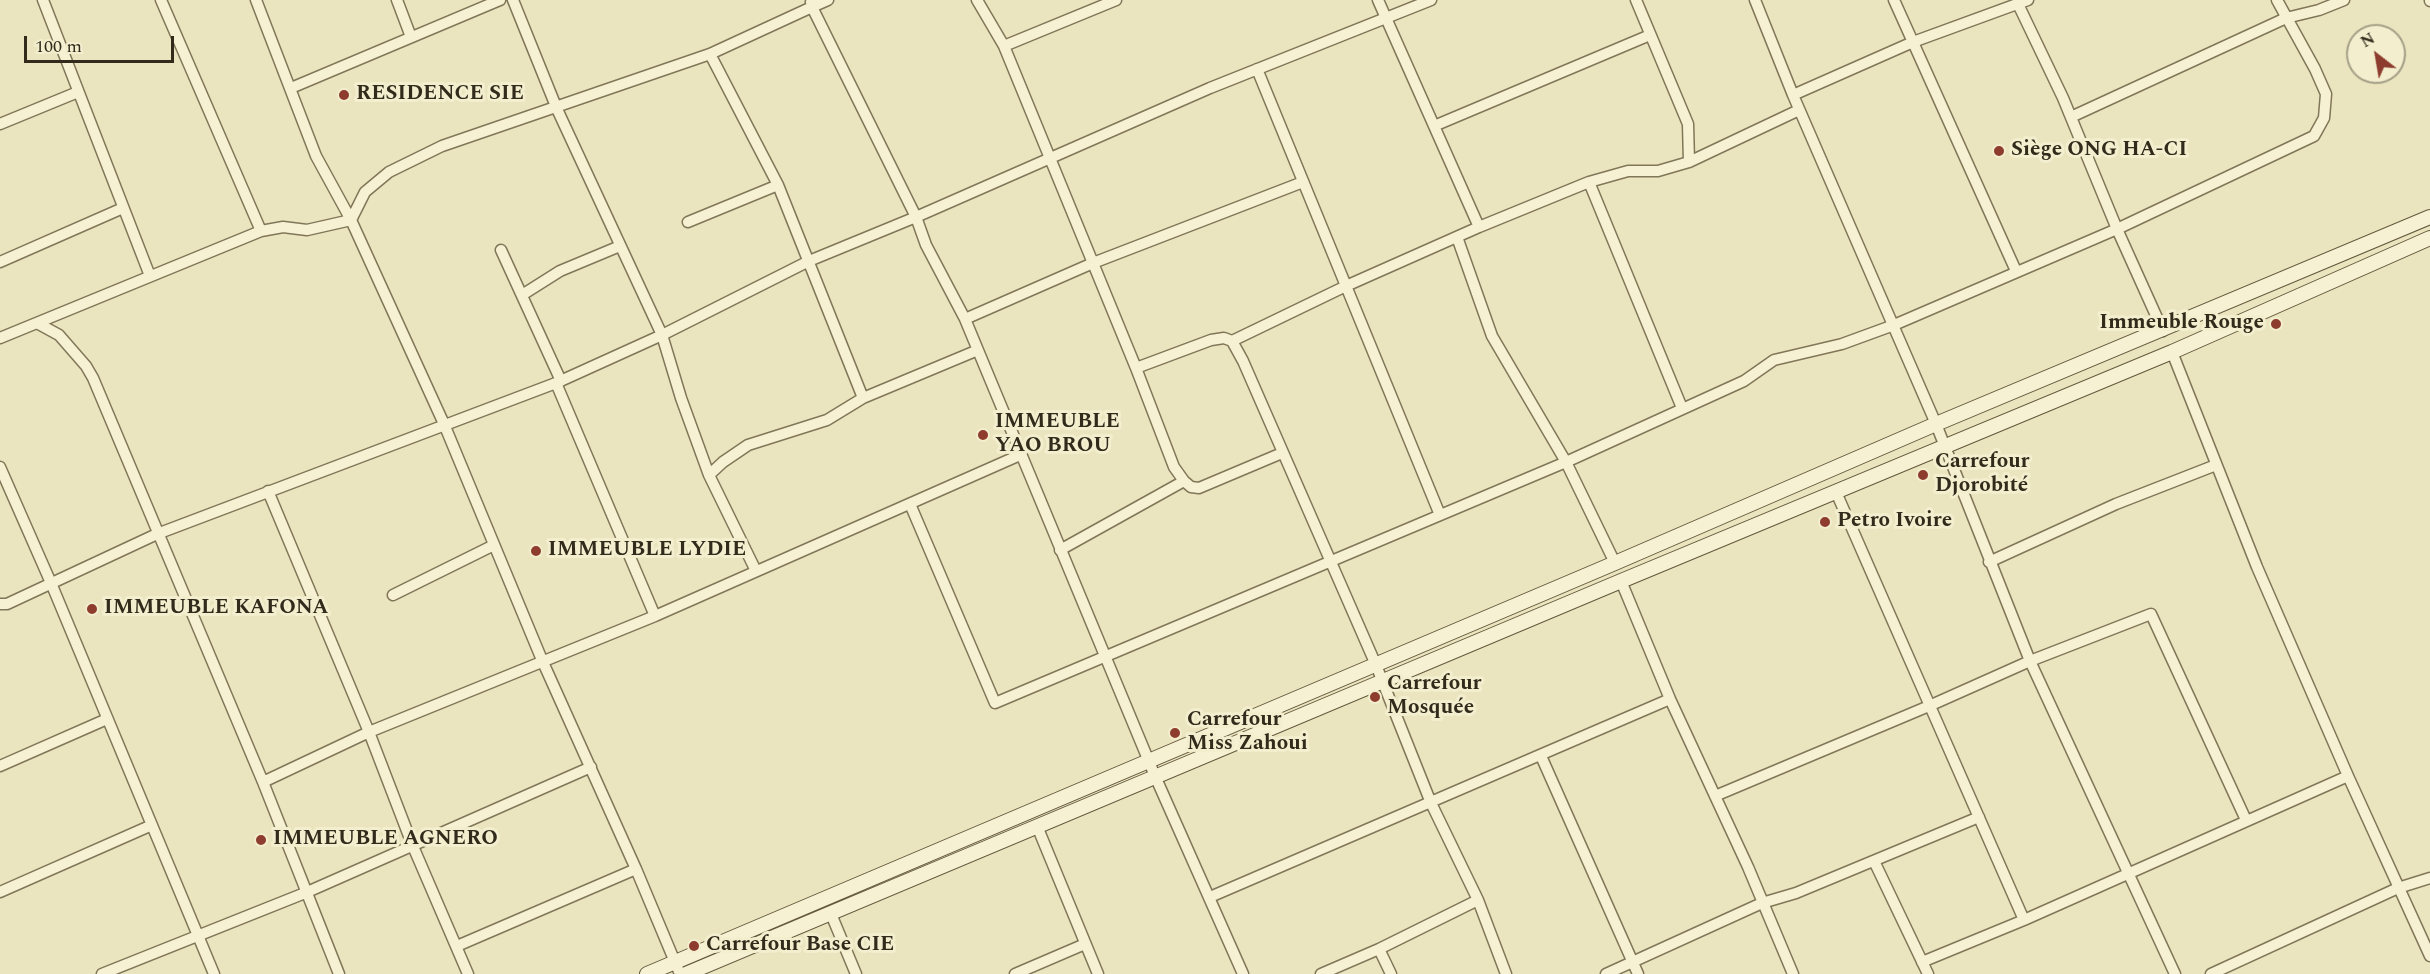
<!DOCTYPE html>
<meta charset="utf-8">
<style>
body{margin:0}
#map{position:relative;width:2430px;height:974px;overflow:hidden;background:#eae5bf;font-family:Spectral,serif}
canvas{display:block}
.north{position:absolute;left:2346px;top:24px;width:60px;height:60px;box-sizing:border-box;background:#f2eece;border:2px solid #a5a087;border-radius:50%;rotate:329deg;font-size:16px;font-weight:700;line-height:24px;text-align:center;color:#322b1c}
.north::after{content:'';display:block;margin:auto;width:21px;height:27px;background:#8d3c2d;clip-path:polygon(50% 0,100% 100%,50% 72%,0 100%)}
.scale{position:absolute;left:24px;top:36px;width:150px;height:27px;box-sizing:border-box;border:3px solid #322b1c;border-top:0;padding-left:8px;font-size:18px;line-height:21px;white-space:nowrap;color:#322b1c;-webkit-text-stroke:4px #f2eece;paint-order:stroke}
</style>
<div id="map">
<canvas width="2430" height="974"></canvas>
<div class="north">N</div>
<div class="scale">100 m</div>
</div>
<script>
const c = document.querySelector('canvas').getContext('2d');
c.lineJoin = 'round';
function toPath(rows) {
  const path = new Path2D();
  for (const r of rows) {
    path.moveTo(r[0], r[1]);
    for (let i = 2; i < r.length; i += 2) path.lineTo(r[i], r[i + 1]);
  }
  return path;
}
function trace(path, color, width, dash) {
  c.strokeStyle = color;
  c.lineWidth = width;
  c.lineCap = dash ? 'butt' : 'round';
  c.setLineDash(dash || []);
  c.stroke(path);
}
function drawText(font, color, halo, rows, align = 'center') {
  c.font = font + ' Spectral,serif';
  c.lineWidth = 6;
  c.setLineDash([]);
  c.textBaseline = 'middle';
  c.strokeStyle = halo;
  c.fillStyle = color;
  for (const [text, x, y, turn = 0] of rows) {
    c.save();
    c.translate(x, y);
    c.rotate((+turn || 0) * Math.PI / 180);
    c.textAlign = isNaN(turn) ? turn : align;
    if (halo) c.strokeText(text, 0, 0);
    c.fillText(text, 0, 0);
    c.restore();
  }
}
const minor = toPath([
 [43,0,150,276],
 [161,0,261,231],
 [256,0,316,156,351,220,444,424,542,660,636,869,680,974],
 [397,0,411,37],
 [513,0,557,109,662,335,681,398,709,475,756,571],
 [828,0,812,7,916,217,926,245,965,319,1155,776,1243,974],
 [977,0,1004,46,1136,368,1174,467,1184,481,1191,487,1199,488,1282,453],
 [1378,0,1479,227],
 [1636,0,1688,124,1689,162],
 [1755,0,1793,95,1936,424,2030,661,2175,974],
 [1894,0,2016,271],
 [2430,0,2430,1],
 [2018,4,2063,98,2117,229,2163,331],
 [1004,46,1116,0],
 [710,54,778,185,863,398],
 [1257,69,1440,515],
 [291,88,500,0],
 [1793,95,1913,42,2028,0],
 [2071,117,2286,18,2319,10,2344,0],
 [0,124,78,92],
 [1434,126,1650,35],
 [1589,182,1682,408],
 [688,222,778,185],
 [1457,237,1492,336,1566,462,1615,563],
 [501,250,561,381],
 [0,262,123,208],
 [522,295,560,271,620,246],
 [965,319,1093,263,1303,182],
 [37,323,59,335,86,366,93,378,263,782,339,974],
 [0,338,261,231,283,227,307,230,351,220,365,192,389,172,442,146,710,54,812,7,811,2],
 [1232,341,1346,286,1479,227,1589,182,1628,171,1658,171,1689,162,1799,110],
 [2172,352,2257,567,2348,776,2430,956],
 [1136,368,1211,340,1224,338,1232,341,1243,361,1376,665,1431,803,1478,900,1506,974],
 [556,383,662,335,809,261,916,217,1210,88,1431,0],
 [0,467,51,583,214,974],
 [709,475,723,462,748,445,827,420,863,398,978,350],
 [268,491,369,732,412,844,468,974],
 [1836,492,2024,920],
 [910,504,995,703,1566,462,1744,381,1774,360,1842,344,1894,325,2117,229,2314,136,2324,118,2326,94,2315,69,2277,0],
 [1060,550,1184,481],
 [1989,562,2116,504,2216,465],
 [1621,581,1670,699,1748,867,1793,974],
 [393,595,494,545],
 [0,604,7,604,157,534,556,383,655,616],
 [1541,756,1638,974],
 [0,766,107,719],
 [263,782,369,732,655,616,1020,455],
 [1715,796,1929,706,2030,661,2151,614,2246,820],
 [1037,826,1098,974],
 [1874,861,1928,974],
 [0,892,152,825],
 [1210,897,1670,699],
 [831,914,856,974],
 [457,946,636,869],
 [1379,949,1391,974],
 [1922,962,2024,920,2348,776],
 [102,974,305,893,591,767],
 [1015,974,1085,944],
 [1321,974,1379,949,1478,900],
 [1606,974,1762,903,1796,893,1979,817],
 [2211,974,2398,888,2430,878]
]);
const secondary = toPath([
 [647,974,1615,563,1936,424,2430,217],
 [686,974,1621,581,2172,352,2430,238]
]);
trace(minor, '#827659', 13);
trace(secondary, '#63573c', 16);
trace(minor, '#f6f1d2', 10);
trace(secondary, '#f6f1d2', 14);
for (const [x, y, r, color] of [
 [344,95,6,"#8d3c2d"],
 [1999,151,6,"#8d3c2d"],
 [2276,324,6,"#8d3c2d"],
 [983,435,6,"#8d3c2d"],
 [1923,475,6,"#8d3c2d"],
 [1825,522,6,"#8d3c2d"],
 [536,551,6,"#8d3c2d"],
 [92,609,6,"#8d3c2d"],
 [1375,697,6,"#8d3c2d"],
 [1175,733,6,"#8d3c2d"],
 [261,840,6,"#8d3c2d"],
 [694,946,6,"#8d3c2d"]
]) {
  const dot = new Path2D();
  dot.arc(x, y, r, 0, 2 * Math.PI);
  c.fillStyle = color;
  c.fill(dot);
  trace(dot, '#f2eece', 2);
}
drawText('bold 21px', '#322b1c', '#f2eece', [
 ["RESIDENCE SIE",356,95],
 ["Siège ONG HA-CI",2011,151],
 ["Immeuble Rouge",2264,324,"right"],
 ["IMMEUBLE",995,423],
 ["YAO BROU",995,447],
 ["Carrefour",1935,463],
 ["Djorobité",1935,487],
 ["Petro Ivoire",1837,522],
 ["IMMEUBLE LYDIE",548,551],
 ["IMMEUBLE KAFONA",104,609],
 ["Carrefour",1387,685],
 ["Mosquée",1387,709],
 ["Carrefour",1187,721],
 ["Miss Zahoui",1187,745],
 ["IMMEUBLE AGNERO",273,840],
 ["Carrefour Base CIE",706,946]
], 'left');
</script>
